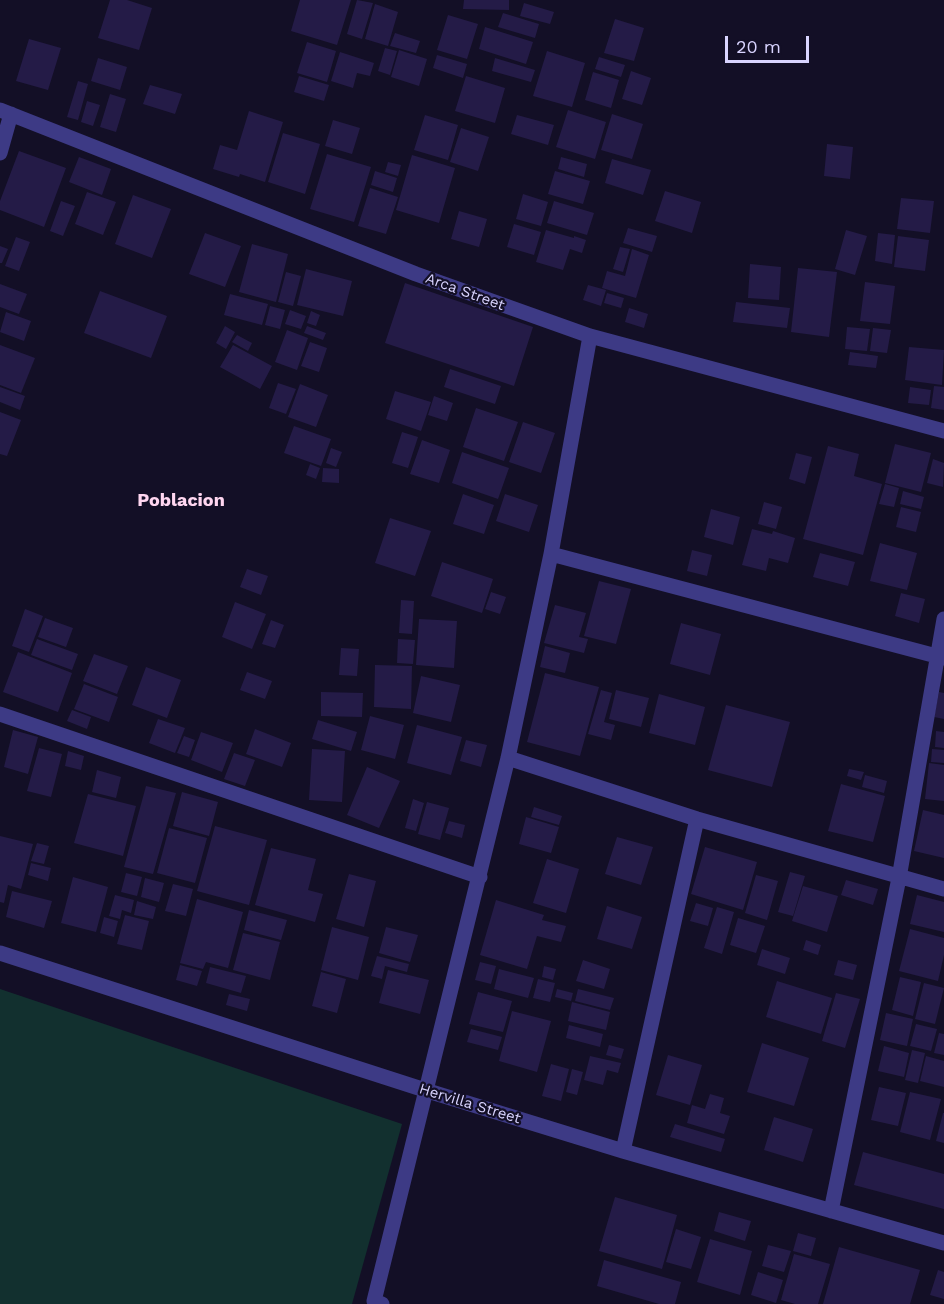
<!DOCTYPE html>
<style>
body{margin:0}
#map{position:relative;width:944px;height:1304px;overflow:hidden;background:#130f26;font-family:"Work Sans",sans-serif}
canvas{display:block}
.scale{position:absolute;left:725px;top:36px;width:84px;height:27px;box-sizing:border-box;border:3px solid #d9d4ff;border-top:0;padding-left:8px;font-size:18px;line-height:21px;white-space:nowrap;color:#d9d4ff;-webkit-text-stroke:4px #130f26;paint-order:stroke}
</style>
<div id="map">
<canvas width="944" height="1304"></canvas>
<div class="scale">20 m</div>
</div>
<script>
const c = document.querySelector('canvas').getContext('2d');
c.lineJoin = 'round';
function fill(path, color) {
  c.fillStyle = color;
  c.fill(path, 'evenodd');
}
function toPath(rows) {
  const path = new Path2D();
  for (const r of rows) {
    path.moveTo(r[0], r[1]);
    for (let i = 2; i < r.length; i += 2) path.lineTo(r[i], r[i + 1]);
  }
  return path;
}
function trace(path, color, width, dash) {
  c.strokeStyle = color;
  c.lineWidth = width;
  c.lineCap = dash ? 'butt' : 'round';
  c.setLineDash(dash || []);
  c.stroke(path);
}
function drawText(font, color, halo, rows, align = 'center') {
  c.font = font + ' "Work Sans",sans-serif';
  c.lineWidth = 4.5;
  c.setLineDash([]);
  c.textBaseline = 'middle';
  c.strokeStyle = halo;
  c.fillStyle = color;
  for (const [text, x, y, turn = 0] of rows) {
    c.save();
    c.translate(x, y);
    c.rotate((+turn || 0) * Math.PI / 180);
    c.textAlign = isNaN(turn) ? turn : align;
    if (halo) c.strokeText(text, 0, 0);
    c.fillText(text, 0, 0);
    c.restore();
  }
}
fill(toPath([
 [0,989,402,1124,352,1304,0,1304]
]), '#12302f');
fill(toPath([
 [110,0,127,0,152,8,139,50,98,38],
 [300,0,351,0,337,45,291,31],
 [357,0,373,3,362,39,347,34],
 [464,0,509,0,509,10,463,9],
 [524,3,554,12,550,24,520,16],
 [375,4,398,12,388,46,365,39],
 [503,13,539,24,535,38,498,27],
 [448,15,478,24,467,59,437,50],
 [615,19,644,28,634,61,604,53],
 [485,27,533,42,526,64,479,49],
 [395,33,420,41,416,53,390,46],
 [29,39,61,48,48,90,16,81],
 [307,42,336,51,327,82,297,73],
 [385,48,397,51,390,75,378,71],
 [399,50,427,59,419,86,391,77],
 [547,51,585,63,572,107,533,96],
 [340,52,374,63,370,76,357,73,353,88,331,81],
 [437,55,467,64,463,78,433,68],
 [599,57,625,65,621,77,595,69],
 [98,58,127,67,120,90,91,81],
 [495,58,535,70,531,82,492,71],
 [631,71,651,78,642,105,622,99],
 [593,72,619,80,611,108,585,100],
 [299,76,329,85,324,101,294,92],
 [466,76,505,88,495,123,455,111],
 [78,81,88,84,78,120,67,117],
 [150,85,182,94,175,114,143,104],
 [110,94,126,99,116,132,100,127],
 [87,101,100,105,93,126,81,122],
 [568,110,606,122,595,159,556,147],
 [249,111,283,122,265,182,240,174,239,177,213,169,220,145,237,150],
 [612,114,643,124,632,159,601,150],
 [425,115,458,125,448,160,414,150],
 [517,115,554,125,548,145,511,134],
 [333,120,360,128,352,154,325,146],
 [461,128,489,137,478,171,450,162],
 [283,133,320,144,305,194,268,182],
 [827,144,853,147,850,179,824,176],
 [19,151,66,168,44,227,0,210,0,201],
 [327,154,371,167,354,222,310,209],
 [412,155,455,168,439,223,396,210],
 [79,157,111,169,102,195,69,182],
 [561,157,587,164,584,177,558,169],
 [612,159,651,170,643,195,605,183],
 [388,162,401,165,398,176,385,172],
 [375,171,397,178,393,192,371,185],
 [555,171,590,181,583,204,548,194],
 [370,188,398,197,386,234,358,226],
 [665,191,701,202,692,233,655,221],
 [87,192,116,202,103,235,75,224],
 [523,194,548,202,541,226,516,219],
 [133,195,171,209,152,258,115,244],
 [901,198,934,201,930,233,897,229],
 [61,201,75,206,63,236,50,231],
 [554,201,594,213,587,235,547,223],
 [459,211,487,219,479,247,451,239],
 [514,224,541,232,534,255,507,247],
 [628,228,657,236,652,252,623,243],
 [546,230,574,238,574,236,586,240,582,253,570,249,563,270,536,262],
 [846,230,867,236,855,275,835,269],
 [205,233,241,246,225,287,189,274],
 [878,233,895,235,892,264,875,261],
 [898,236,929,240,925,271,894,267],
 [16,237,30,242,19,271,5,266],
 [252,244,288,254,276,302,239,292],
 [0,246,8,249,2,263,0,263],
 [620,247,630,249,623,272,613,269],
 [632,249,649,255,636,298,602,288,607,271,625,276],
 [750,264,781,267,779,300,748,298],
 [798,268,837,272,829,337,791,332],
 [306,269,352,281,343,316,297,305],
 [286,272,301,276,293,306,278,302],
 [865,282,895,286,890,324,860,321],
 [405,283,533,327,514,386,385,343],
 [0,284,27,294,19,314,0,307],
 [588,285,606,290,601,306,583,300],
 [100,291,167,316,151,358,84,333],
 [607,293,624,298,621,308,604,303],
 [230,294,268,304,262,325,224,315],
 [736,302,790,308,787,328,733,322],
 [270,306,285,310,280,329,265,325],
 [629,308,648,314,644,328,625,322],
 [290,310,306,316,301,329,285,324],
 [311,311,320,315,316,326,307,323],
 [6,312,31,321,24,341,0,332],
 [225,326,235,332,226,349,216,343],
 [307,326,326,333,323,340,304,333],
 [847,327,870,329,867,351,845,349],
 [873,328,891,330,887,353,870,351],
 [287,330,308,338,297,370,275,362],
 [237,335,252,343,248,351,232,342],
 [310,342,327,348,319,372,301,366],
 [0,345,35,358,21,393,0,385],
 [233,345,272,366,260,389,220,367],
 [909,347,944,350,942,385,905,380],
 [850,352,878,356,876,368,848,365],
 [450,369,501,386,495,404,444,387],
 [278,383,296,389,286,414,269,408],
 [300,384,328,395,316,427,288,417],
 [934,386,944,387,944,410,931,408],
 [0,387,25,396,20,410,0,402],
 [910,387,931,390,929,405,908,403],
 [395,391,431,402,421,431,386,419],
 [434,396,453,403,447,421,428,415],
 [476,408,518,422,504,461,463,447],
 [0,412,21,420,7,456,0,454],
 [523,422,555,433,541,473,509,462],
 [294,426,331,439,321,466,284,453],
 [402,432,418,437,408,468,392,463],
 [422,440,450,450,439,483,410,474],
 [895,444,931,453,921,492,885,483],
 [828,446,859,454,854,476,882,484,863,555,803,539],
 [331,448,342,452,336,467,326,463],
 [462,452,509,468,498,499,452,483],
 [796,453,812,457,805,484,789,479],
 [933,459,944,463,943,487,927,483],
 [310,464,320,468,316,479,306,475],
 [323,468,339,469,339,483,322,482],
 [885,484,899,488,894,507,879,504],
 [903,491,924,497,921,509,900,504],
 [463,494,494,505,484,534,453,524],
 [505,494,538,505,529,532,496,521],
 [764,502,782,507,776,529,758,524],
 [901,507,921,512,916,532,896,527],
 [711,509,740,517,733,545,704,537],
 [390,518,431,531,415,576,375,563],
 [752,529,772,534,773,531,795,538,788,563,769,558,766,571,742,565],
 [880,543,917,553,907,590,870,581],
 [692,550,712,555,707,576,687,571],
 [820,553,855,562,848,586,813,577],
 [442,562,493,579,482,613,431,596],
 [247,569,268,576,261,595,240,587],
 [599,581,631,589,616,644,584,636],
 [491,592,506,597,500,614,485,609],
 [901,593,925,599,919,623,895,616],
 [401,600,414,601,412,634,399,633],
 [235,602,266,614,252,649,222,637],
 [555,605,586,613,579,637,588,639,584,653,544,643],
 [25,609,43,616,29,652,12,646],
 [45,618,73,628,66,647,38,637],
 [419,619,457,621,454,668,416,665],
 [271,620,284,625,275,648,262,644],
 [681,623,721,634,710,675,670,664],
 [37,639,78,654,72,670,31,655],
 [398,639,415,640,413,664,397,663],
 [545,646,570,653,565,673,540,667],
 [341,648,359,649,357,676,339,675],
 [18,652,72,673,58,712,3,692],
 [94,654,128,666,117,694,83,681],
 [375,665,412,666,411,709,374,707],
 [146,667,181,680,167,718,132,705],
 [247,672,272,681,265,699,240,690],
 [545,673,599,687,580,756,527,742],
 [421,676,460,685,451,722,413,713],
 [84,684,118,697,109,722,74,709],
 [601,690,612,693,604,722,615,725,611,740,588,734],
 [616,690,649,698,641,727,609,719],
 [321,692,363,693,362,717,321,716],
 [939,692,944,693,944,719,934,717],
 [659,694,705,707,695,745,649,733],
 [726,705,790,722,772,787,708,770],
 [72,710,91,717,87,729,67,721],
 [370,716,404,725,395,759,361,750],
 [158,719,185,728,175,753,149,743],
 [318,720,357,732,351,751,312,739],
 [417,725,462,737,451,775,407,763],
 [255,729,291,743,282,767,246,754],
 [13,730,38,737,28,774,4,767],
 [936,731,944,732,944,748,935,747],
 [201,732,233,743,222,772,191,760],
 [184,736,195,740,189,757,177,753],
 [466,740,487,745,481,767,460,761],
 [39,748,62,754,51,797,27,791],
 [312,749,345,751,342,802,309,800],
 [932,749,944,750,944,763,931,762],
 [68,751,84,756,81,770,65,766],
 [234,753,255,760,245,786,224,779],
 [929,763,944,765,944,801,925,799],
 [367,767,400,781,379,828,347,815],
 [849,769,864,772,861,780,847,776],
 [97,770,121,777,116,798,92,792],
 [865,775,887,781,884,793,862,787],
 [841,784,885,796,873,842,828,831],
 [146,786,176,793,153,874,124,867],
 [182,792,218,802,209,836,173,826],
 [88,794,136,806,123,856,74,843],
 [413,799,424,803,416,831,405,828],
 [427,802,449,808,440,840,418,834],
 [534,807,562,816,559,825,531,817],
 [923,810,944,815,944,858,914,851],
 [526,817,559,827,551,853,519,844],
 [449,821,465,825,462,838,445,833],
 [215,826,267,840,249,905,197,891],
 [169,828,207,838,195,883,157,873],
 [0,836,33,844,21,889,8,885,4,903,0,902],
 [617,837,653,847,641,885,605,874],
 [37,843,49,846,44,864,31,861],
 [705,847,757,862,743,910,691,894],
 [271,848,316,859,308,890,323,894,315,922,255,905],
 [547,859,579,869,566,913,533,903],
 [31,863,51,868,48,881,28,875],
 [790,872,805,876,793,916,778,912],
 [126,873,142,877,137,896,121,892],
 [349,874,376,881,364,927,336,919],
 [756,875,778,881,767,920,745,913],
 [73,877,108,887,96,932,61,923],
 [145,878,164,883,159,902,141,897],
 [846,880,878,889,873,905,841,895],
 [173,884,193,889,186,916,165,911],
 [803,886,838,896,827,932,792,921],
 [12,891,52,901,44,928,6,917],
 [115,895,134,900,131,913,122,910,120,919,109,916],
 [917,895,944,902,944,932,910,924],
 [197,899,243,912,228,968,206,962,203,969,180,963],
 [496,900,544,915,542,920,566,926,561,942,537,936,527,969,480,955],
 [137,901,156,907,153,919,134,915],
 [696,903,713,908,708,926,690,921],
 [607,906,642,917,632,949,597,939],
 [717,907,734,912,722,954,704,948],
 [249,910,287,920,281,940,244,930],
 [125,915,149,921,142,950,117,944],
 [104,917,118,921,114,937,100,933],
 [738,918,765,926,756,953,730,945],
 [332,927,369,937,358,980,321,970],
 [386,927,418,935,410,962,379,953],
 [910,929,944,938,944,955,938,981,899,971],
 [243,933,280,942,270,980,233,970],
 [806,940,821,945,818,955,803,950],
 [762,949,790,958,785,974,757,965],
 [377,956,409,964,407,972,385,966,382,979,371,976],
 [583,960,610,969,604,989,576,981],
 [838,960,857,965,853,980,834,975],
 [480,962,496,966,491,984,475,980],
 [180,965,202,971,197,986,176,980],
 [544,966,556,969,553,980,542,977],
 [210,967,246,976,241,993,206,983],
 [499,969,534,978,528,998,494,989],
 [388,970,429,980,420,1014,379,1003],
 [321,972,346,979,337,1013,312,1006],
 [900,977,921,982,913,1016,892,1010],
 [538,979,555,983,550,1002,533,998],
 [777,981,832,998,821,1034,766,1017],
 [924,983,944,988,935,1024,915,1019],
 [557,989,573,993,571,1001,555,997],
 [578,989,614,998,610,1010,575,1001],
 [478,992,512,1001,503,1032,469,1024],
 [836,993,860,999,845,1048,822,1041],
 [229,994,250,999,247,1011,226,1005],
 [572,1002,610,1012,606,1030,568,1021],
 [512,1011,551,1021,537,1072,499,1061],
 [886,1013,913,1019,907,1046,880,1040],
 [916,1024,937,1029,931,1051,910,1046],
 [569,1025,603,1034,600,1047,566,1038],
 [471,1029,502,1037,498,1050,467,1042],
 [939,1033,944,1034,944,1055,934,1053],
 [762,1043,809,1058,794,1106,747,1092],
 [609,1045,624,1049,621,1059,606,1055],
 [884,1046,909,1053,904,1077,878,1071],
 [912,1050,925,1053,918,1083,905,1080],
 [668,1055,702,1065,690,1105,656,1095],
 [590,1056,621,1063,618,1073,607,1070,603,1085,584,1080],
 [926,1056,944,1061,944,1087,920,1081],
 [551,1064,569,1069,561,1101,542,1096],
 [572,1069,583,1072,577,1095,566,1092],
 [879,1087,906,1093,898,1126,871,1120],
 [910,1092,941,1099,930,1140,900,1132],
 [710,1094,724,1098,720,1113,730,1116,724,1134,687,1123,692,1105,705,1109],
 [943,1113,944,1113,944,1143,936,1141],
 [774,1117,813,1129,803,1162,764,1150],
 [675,1124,725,1139,721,1152,670,1137],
 [863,1152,944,1174,944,1209,854,1185],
 [615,1197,677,1215,662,1269,599,1251],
 [719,1212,751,1221,745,1241,714,1231],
 [676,1229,701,1237,691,1269,666,1262],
 [798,1233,816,1238,811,1256,793,1251],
 [710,1239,752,1251,740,1295,697,1282],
 [768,1245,791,1251,784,1272,762,1266],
 [839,1247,920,1270,910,1304,823,1304],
 [794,1254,830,1264,818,1304,795,1304,781,1300],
 [604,1260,681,1282,675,1304,659,1304,597,1286],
 [938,1270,944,1272,944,1299,930,1295],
 [758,1272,783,1280,776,1303,751,1295]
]), '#241b47');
trace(toPath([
 [0,110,416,274,590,336,944,431],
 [0,153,11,114],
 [551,554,944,658],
 [0,714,480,877],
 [508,758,697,819,944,889],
 [0,953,428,1091,623,1151,944,1243],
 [623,1151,697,819],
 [831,1211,899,878,944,619],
 [382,1304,374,1301,508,758,551,554,590,336]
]), '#3d3a85', 15);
drawText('15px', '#d9d4ff', '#130f26', [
 ["Arca Street",465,292,20],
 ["Hervilla Street",470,1104,17]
]);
drawText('bold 18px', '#ffd6f0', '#130f26', [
 ["Poblacion",181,501]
]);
</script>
